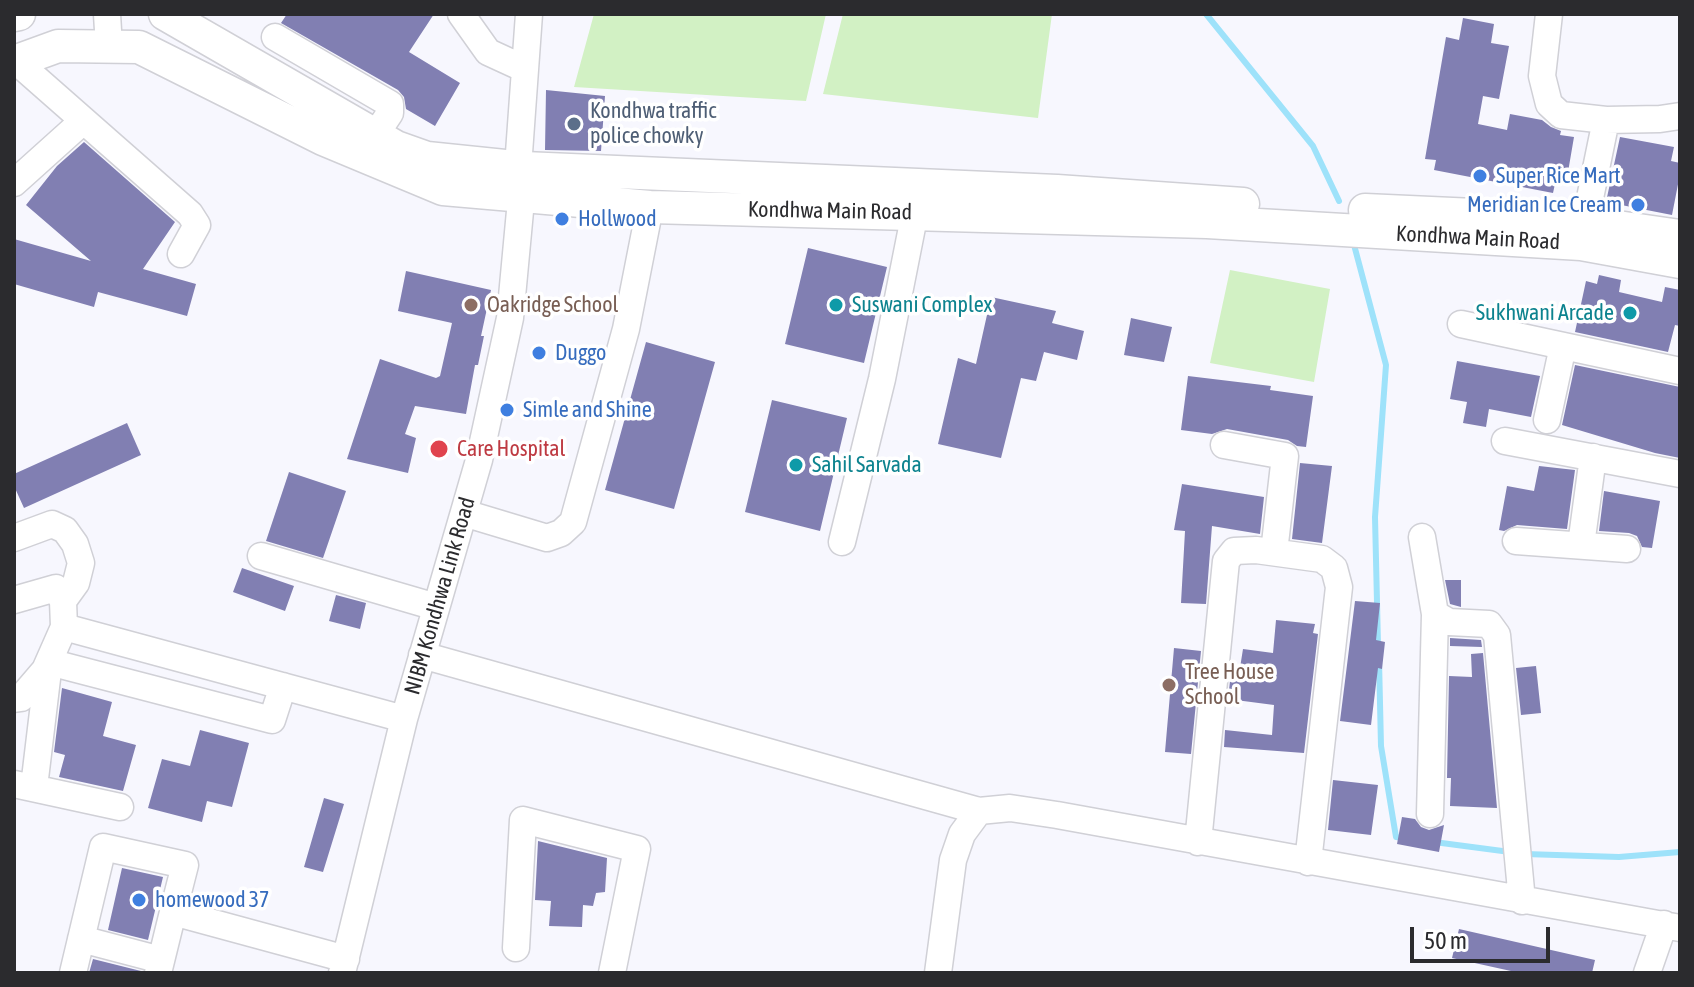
<!DOCTYPE html>
<style>
body{margin:0}
#map{position:relative;width:1694px;height:987px;overflow:hidden;background:#f7f7fe;font-family:"Asap Condensed",sans-serif}
canvas{display:block}
.frame{position:absolute;inset:0;border:16px solid #2b2b2e;pointer-events:none}
.scale{position:absolute;left:1410px;top:927px;width:140px;height:36px;box-sizing:border-box;border:4px solid #2b2b2e;border-top:0;padding-left:10px;font-size:24px;line-height:28px;white-space:nowrap;color:#2b2b2e;-webkit-text-stroke:6px #fff;paint-order:stroke}
</style>
<div id="map">
<canvas width="1694" height="987"></canvas>
<div class="frame"></div>
<div class="scale">50 m</div>
</div>
<script>
const c = document.querySelector('canvas').getContext('2d');
c.lineJoin = 'round';
function fill(path, color) {
  c.fillStyle = color;
  c.fill(path, 'evenodd');
}
function toPath(rows) {
  const path = new Path2D();
  for (const r of rows) {
    path.moveTo(r[0], r[1]);
    for (let i = 2; i < r.length; i += 2) path.lineTo(r[i], r[i + 1]);
  }
  return path;
}
function trace(path, color, width, dash) {
  c.strokeStyle = color;
  c.lineWidth = width;
  c.lineCap = dash ? 'butt' : 'round';
  c.setLineDash(dash || []);
  c.stroke(path);
}
function drawText(font, color, halo, rows, align = 'center') {
  c.font = font + ' "Asap Condensed",sans-serif';
  c.lineWidth = 7;
  c.setLineDash([]);
  c.textBaseline = 'middle';
  c.strokeStyle = halo;
  c.fillStyle = color;
  for (const [text, x, y, turn = 0] of rows) {
    c.save();
    c.translate(x, y);
    c.rotate((+turn || 0) * Math.PI / 180);
    c.textAlign = isNaN(turn) ? turn : align;
    if (halo) c.strokeText(text, 0, 0);
    c.fillText(text, 0, 0);
    c.restore();
  }
}
fill(toPath([
 [594,14,826,14,806,101,574,87],
 [843,14,1052,14,1038,118,823,94],
 [1230,270,1330,289,1314,382,1210,363]
]), '#d2f1c4');
trace(toPath([
 [1206,14,1313,146,1339,201],
 [1353,241,1386,365,1375,517,1378,645],
 [1379,660,1381,746,1396,837,1403,838],
 [1434,842,1510,852],
 [1525,854,1619,857,1680,852]
]), '#9ee2fa', 6);
fill(toPath([
 [287,14,434,14,409,52,460,83,435,126,406,109,404,97,398,90,281,23],
 [1463,18,1494,24,1491,43,1509,46,1499,99,1483,96,1478,124,1507,130,1510,114,1542,120,1551,127,1561,131,1560,135,1574,137,1568,172,1558,170,1553,193,1434,170,1436,160,1425,159,1446,37,1459,40],
 [546,90,605,96,601,151,545,150],
 [1620,137,1674,147,1671,161,1680,163,1680,174,1672,215,1606,202],
 [84,142,175,222,143,269,196,284,187,316,98,292,94,307,14,284,14,239,91,261,26,205,57,166],
 [808,248,887,267,864,363,785,344],
 [406,271,491,290,481,336,484,336,478,365,475,365,466,414,415,406,405,434,416,438,408,473,347,459,380,359,436,378,440,376,452,323,398,311],
 [1599,275,1621,280,1619,292,1662,302,1665,287,1680,290,1680,326,1675,325,1668,352,1575,332,1586,281,1597,284],
 [991,297,1056,311,1052,323,1084,331,1077,360,1044,352,1036,381,1021,378,1001,458,938,444,958,358,976,364],
 [1131,318,1172,327,1164,362,1124,355],
 [646,342,715,362,674,509,605,490],
 [1457,361,1540,376,1531,417,1489,409,1486,427,1463,423,1467,402,1450,399],
 [1575,365,1680,387,1680,458,1655,453,1562,425],
 [1188,376,1271,386,1270,390,1313,396,1306,447,1297,446,1288,440,1227,429,1212,434,1181,430],
 [772,400,847,418,820,531,745,512],
 [127,423,141,455,24,508,14,486,14,474],
 [1300,463,1332,466,1322,543,1292,539],
 [1539,466,1575,470,1567,529,1517,525,1504,531,1499,530,1507,486,1534,491],
 [289,472,346,491,323,558,266,541],
 [1182,484,1264,497,1260,534,1212,526,1206,604,1181,603,1185,531,1174,530],
 [1604,491,1660,501,1652,548,1642,547,1637,536,1629,533,1599,531],
 [242,568,294,586,285,611,233,592],
 [1445,580,1461,580,1461,607,1450,604],
 [336,595,366,603,360,629,329,621],
 [1355,601,1380,603,1376,640,1385,642,1382,669,1378,668,1371,725,1340,721],
 [1276,620,1315,624,1313,633,1318,634,1304,753,1224,747,1225,730,1272,735,1274,705,1228,699,1231,672,1239,674,1243,649,1273,653],
 [1450,638,1481,640,1482,647,1450,646],
 [1174,648,1201,651,1191,754,1165,752],
 [1483,653,1497,808,1450,806,1451,778,1447,778,1449,676,1472,677,1471,654],
 [1536,666,1541,713,1521,715,1516,668],
 [62,688,112,702,103,736,136,745,123,791,59,777,65,755,54,752],
 [200,730,249,743,232,807,207,801,202,822,148,808,162,759,190,766],
 [1333,780,1378,785,1371,835,1328,830],
 [324,798,344,804,323,872,304,867],
 [1402,817,1415,819,1421,827,1429,830,1444,825,1439,852,1397,844],
 [538,841,607,858,605,892,596,893,593,906,583,905,582,927,549,926,551,901,535,900],
 [122,868,163,877,148,940,108,930],
 [1459,929,1595,960,1592,973,1520,973,1452,958],
 [93,959,141,971,141,973,89,973]
]), '#817fb2');
const minor = toPath([
 [107,14,109,47],
 [461,14,488,52,525,69],
 [1549,14,1542,76,1549,104,1561,115,1606,120,1660,119,1680,116],
 [275,37,390,104,390,113,376,134],
 [16,61,190,214,197,225,181,254],
 [518,167,529,14],
 [14,183,83,121],
 [1581,242,1606,120],
 [1461,324,1680,371],
 [1547,420,1563,346],
 [1505,441,1680,474],
 [1224,445,1285,456,1274,552],
 [464,513,547,538,561,533,573,522,626,329,650,207],
 [1422,537,1435,614,1449,622,1489,624,1497,635,1522,901],
 [14,538,52,524,65,530,75,544,81,563,76,583,63,601],
 [1516,541,1627,549],
 [842,542,882,379,918,197],
 [1581,545,1593,457],
 [261,556,436,607],
 [14,600,56,588,63,601,64,627,45,670,21,698,14,699],
 [64,627,404,719],
 [422,655,979,811,1010,808,1057,815,1680,928],
 [14,784,120,807],
 [34,787,49,662,272,720,283,686],
 [1430,814,1435,614],
 [1198,842,1226,561,1234,551,1256,550,1322,559,1334,568,1339,587,1308,862],
 [81,939,161,960],
 [516,948,523,820,637,849,612,973],
 [73,973,103,847,185,865,173,912],
 [158,973,173,912,346,959],
 [342,973,404,719,479,460,510,318,523,179],
 [938,973,953,860,962,834,979,811],
 [1647,973,1664,924]
]);
const major = toPath([
 [165,14,396,147,427,158,524,168,1057,191,1243,204],
 [14,15,19,14],
 [14,62,58,46,139,47,323,139,443,189,650,207,1207,222,1581,244,1680,262],
 [1365,210,1562,219,1680,236]
]);
trace(minor, '#d0d0d6', 29);
trace(major, '#d0d0d6', 35);
trace(minor, '#fff', 26);
trace(major, '#fff', 32);
for (const [x, y, r, color] of [
 [574,124,8,"#5c6f8a"],
 [1480,176,8,"#3f7fe0"],
 [1638,205,8,"#3f7fe0"],
 [562,219,8,"#3f7fe0"],
 [471,305,8,"#8d6e63"],
 [836,305,8,"#0f9aa8"],
 [1630,313,8,"#0f9aa8"],
 [539,353,8,"#3f7fe0"],
 [507,410,8,"#3f7fe0"],
 [439,449,10,"#e0444e"],
 [796,465,8,"#0f9aa8"],
 [1169,685,8,"#8d6e63"],
 [139,900,8,"#3f7fe0"]
]) {
  const dot = new Path2D();
  dot.arc(x, y, r, 0, 2 * Math.PI);
  c.fillStyle = color;
  c.fill(dot);
  trace(dot, '#fff', 3);
}
drawText('22px', '#4e5e75', '#fff', [
 ["Kondhwa traffic",590,111],
 ["police chowky",590,136]
], 'left');
drawText('22px', '#366cbe', '#fff', [
 ["Super Rice Mart",1496,176],
 ["Meridian Ice Cream",1622,205,"right"],
 ["Hollwood",578,219],
 ["Duggo",555,353],
 ["Simle and Shine",523,410],
 ["homewood 37",155,900]
], 'left');
drawText('22px', '#2b2b2e', '#fff', [
 ["Kondhwa Main Road",830,211,1],
 ["Kondhwa Main Road",1478,238,3],
 ["NIBM Kondhwa Link Road",440,596,-74]
]);
drawText('22px', '#785e54', '#fff', [
 ["Oakridge School",487,305],
 ["Tree House",1185,672],
 ["School",1185,697]
], 'left');
drawText('22px', '#0d838f', '#fff', [
 ["Suswani Complex",852,305],
 ["Sukhwani Arcade",1614,313,"right"],
 ["Sahil Sarvada",812,465]
], 'left');
drawText('22px', '#be3a42', '#fff', [
 ["Care Hospital",457,449]
], 'left');
</script>
